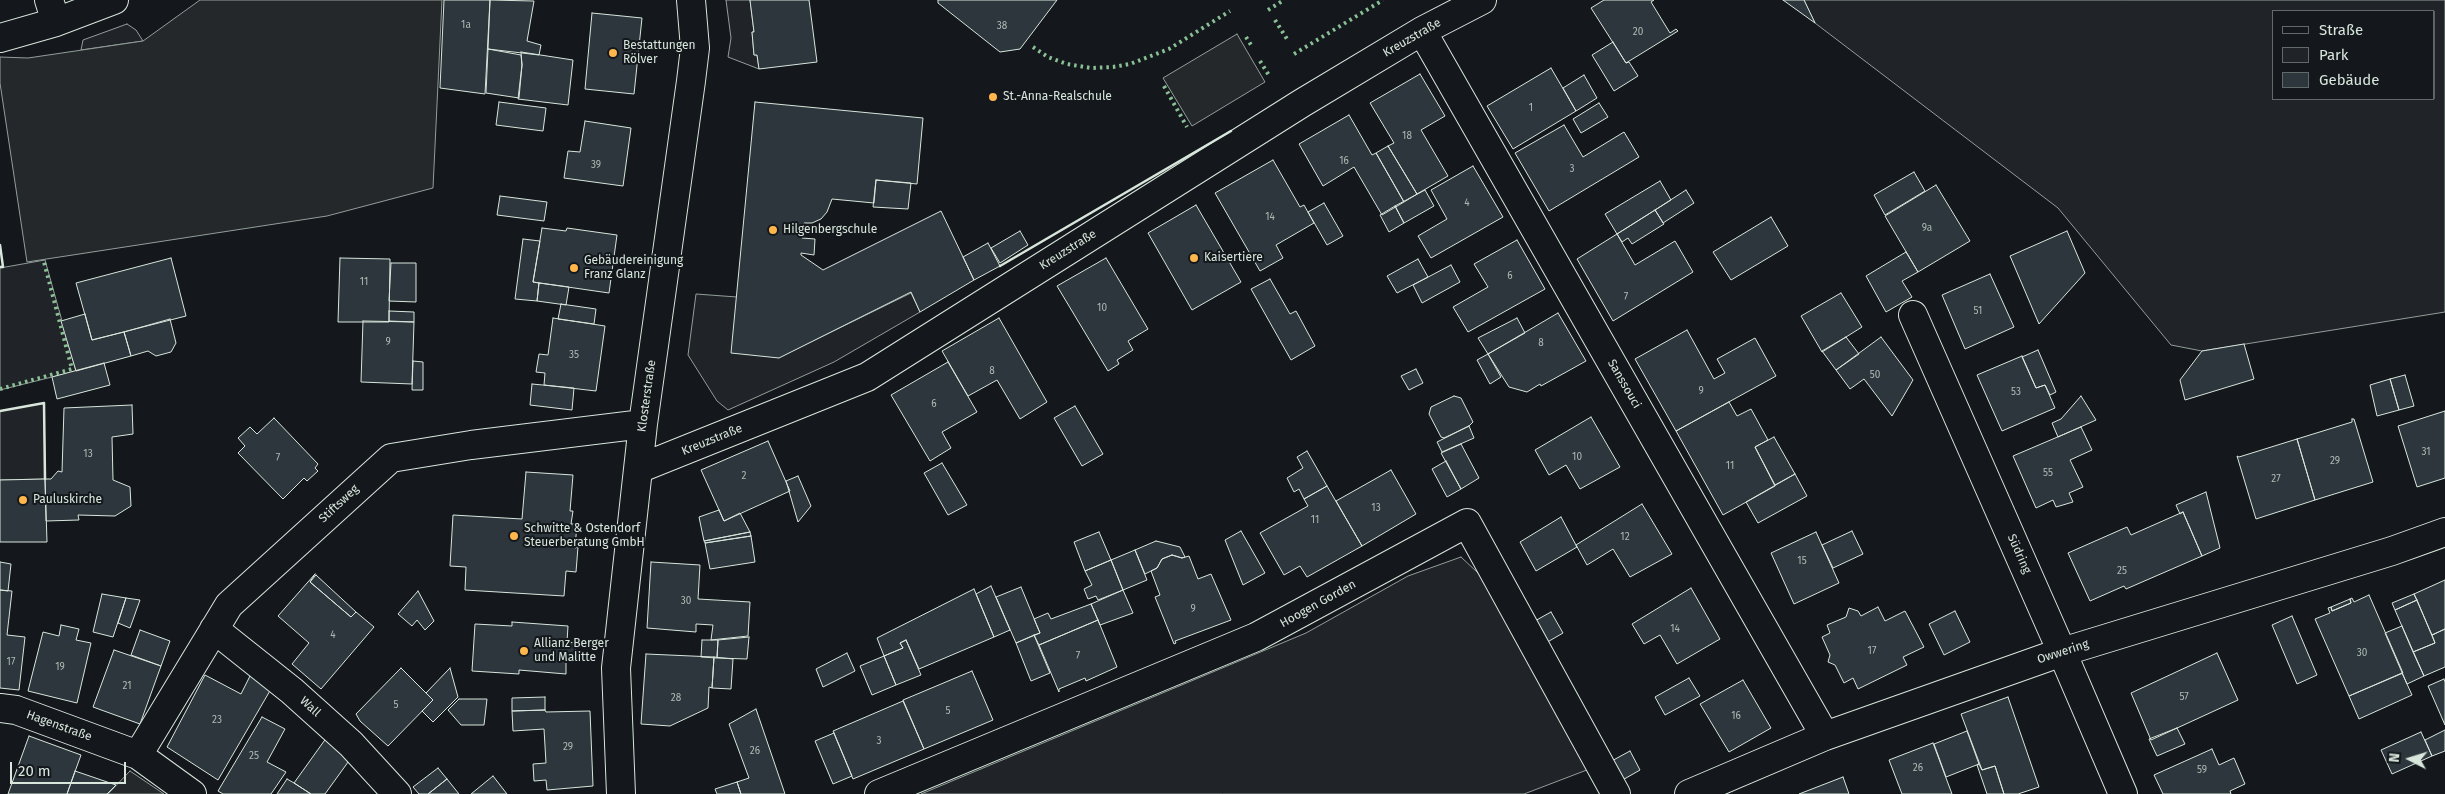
<!DOCTYPE html>
<meta charset="utf-8">
<style>
body{margin:0}
#map{position:relative;width:2445px;height:794px;overflow:hidden;background:#14181c;font-family:"Fira Sans",sans-serif}
canvas{display:block}
.legend{position:absolute;left:2272px;top:10px;width:162px;height:90px;box-sizing:border-box;background:#14181c;border:1px solid #626a69;margin:0;padding:6px 9px;list-style:none;font-size:15px;color:#d8e6dc}
.legend li{display:flex;align-items:center;gap:10px;height:25px}
.legend b{width:25px;border:1px solid #626a69}
.north{position:absolute;left:2385px;top:734px;width:50px;height:50px;-webkit-text-stroke:4px #14181c;paint-order:stroke;rotate:275deg;font-size:14px;font-weight:700;line-height:20px;text-align:center;color:#d8e6dc}
.north::after{content:'';display:block;margin:auto;width:18px;height:22px;background:#d8e6dc;clip-path:polygon(50% 0,100% 100%,50% 72%,0 100%)}
.scale{position:absolute;left:10px;top:762px;width:116px;height:22px;box-sizing:border-box;border:2px solid #d8e6dc;border-top:0;padding-left:6px;font-size:15px;line-height:18px;white-space:nowrap;color:#d8e6dc;-webkit-text-stroke:4px #14181c;paint-order:stroke}
</style>
<div id="map">
<canvas width="2445" height="794"></canvas>
<ul class="legend">
<li><b style="height:6px;background:#14181c"></b>Straße</li>
<li><b style="height:14px;background:#202428"></b>Park</li>
<li><b style="height:14px;background:#2c363c"></b>Gebäude</li>
</ul>
<div class="north">N</div>
<div class="scale">20 m</div>
</div>
<script>
const c = document.querySelector('canvas').getContext('2d');
c.lineJoin = 'round';
function fill(path, color) {
  c.fillStyle = color;
  c.fill(path, 'evenodd');
}
function toPath(rows) {
  const path = new Path2D();
  for (const r of rows) {
    path.moveTo(r[0], r[1]);
    for (let i = 2; i < r.length; i += 2) path.lineTo(r[i], r[i + 1]);
  }
  return path;
}
function trace(path, color, width, dash) {
  c.strokeStyle = color;
  c.lineWidth = width;
  c.lineCap = dash ? 'butt' : 'round';
  c.setLineDash(dash || []);
  c.stroke(path);
}
function drawText(font, color, halo, rows, align = 'center') {
  c.font = font + ' "Fira Sans",sans-serif';
  c.lineWidth = 4;
  c.setLineDash([]);
  c.textBaseline = 'middle';
  c.strokeStyle = halo;
  c.fillStyle = color;
  for (const [text, x, y, turn = 0] of rows) {
    c.save();
    c.translate(x, y);
    c.rotate((+turn || 0) * Math.PI / 180);
    c.textAlign = isNaN(turn) ? turn : align;
    if (halo) c.strokeText(text, 0, 0);
    c.fillText(text, 0, 0);
    c.restore();
  }
}
const green = toPath([
 [726,0,750,0,754,32,752,32,754,55,757,55,759,69,728,57,731,38,726,0],
 [1804,0,2445,0,2445,312,2202,351,2171,345,2058,208,1815,23,1804,0],
 [2274,11,2434,11,2434,99,2274,99,2274,11],
 [127,24,136,30,143,41,81,50,83,40,127,24],
 [45,260,76,371,0,390,0,268,45,260],
 [911,293,920,312,834,362,728,410,717,401,688,355,696,294,737,297,778,358,911,293],
 [44,403,45,479,0,480,0,411,44,403],
 [1461,557,1494,588,1592,768,1524,794,921,794,1306,633,1408,576,1461,557]
]);
fill(green, '#202428');
trace(green, '#939e99', 1);
const parking = toPath([
 [200,0,442,0,433,188,327,216,27,262,0,83,0,57,28,58,143,41,200,0],
 [1237,34,1265,82,1192,126,1163,78,1237,34],
 [130,771,164,794,108,794,130,771]
]);
fill(parking, '#24282b');
trace(parking, '#939e99', 1);
const building = toPath([
 [444,0,490,0,485,94,440,88,444,0],
 [490,0,534,1,527,41,541,45,539,55,488,49,490,0],
 [750,0,809,0,817,62,759,69,757,55,754,55,752,32,754,32,750,0],
 [938,0,1057,0,1020,49,1000,52,938,3,938,0],
 [1604,0,1654,0,1651,2,1670,33,1676,29,1678,31,1626,63,1591,8,1604,0],
 [1783,0,1804,0,1815,23,1783,0],
 [592,13,642,18,634,94,585,89,592,13],
 [1613,42,1626,63,1629,62,1638,76,1614,91,1592,55,1613,42],
 [488,49,521,55,522,65,519,98,486,93,488,49],
 [521,52,573,60,568,105,518,99,522,65,521,52],
 [1551,68,1576,111,1513,149,1487,106,1551,68],
 [1420,74,1445,116,1421,130,1448,176,1417,194,1388,146,1394,143,1370,103,1420,74],
 [1584,75,1597,98,1576,111,1563,88,1584,75],
 [499,102,546,108,543,131,496,125,499,102],
 [755,102,923,118,917,184,876,180,874,203,832,199,827,212,821,219,812,223,804,223,802,238,815,239,814,255,801,253,801,255,823,270,941,211,974,280,920,312,911,292,779,358,731,353,755,102],
 [1599,103,1608,117,1581,133,1573,119,1599,103],
 [1349,115,1372,155,1376,153,1404,202,1382,215,1354,167,1323,186,1299,144,1349,115],
 [585,121,631,128,623,186,564,178,568,151,580,152,585,121],
 [1564,125,1583,157,1624,132,1639,157,1549,211,1515,153,1564,125],
 [1388,146,1417,194,1404,202,1376,153,1388,146],
 [1273,160,1300,207,1304,205,1314,223,1276,245,1283,258,1260,271,1215,193,1273,160],
 [1473,166,1503,217,1431,258,1418,236,1447,219,1431,190,1473,166],
 [1914,172,1925,191,1885,215,1874,195,1914,172],
 [876,180,911,183,908,209,873,207,876,180],
 [1660,181,1671,200,1617,234,1605,214,1660,181],
 [1936,185,1970,241,1918,272,1885,216,1936,185],
 [1425,190,1434,206,1404,223,1395,206,1425,190],
 [1686,190,1694,203,1663,223,1655,210,1686,190],
 [500,196,547,202,544,221,497,215,500,196],
 [1324,203,1343,236,1327,245,1308,212,1324,203],
 [1196,205,1241,282,1192,310,1148,233,1196,205],
 [1395,206,1404,223,1389,232,1380,215,1395,206],
 [1655,210,1664,224,1632,244,1628,238,1622,242,1617,234,1655,210],
 [1771,217,1788,246,1731,280,1713,252,1771,217],
 [542,228,566,231,567,228,617,235,609,293,533,282,542,228],
 [1020,231,1028,245,1000,263,991,248,1020,231],
 [2067,231,2085,273,2039,324,2010,256,2067,231],
 [1617,234,1635,265,1675,241,1693,272,1613,321,1577,259,1617,234],
 [523,239,540,241,533,282,539,283,537,301,515,299,523,239],
 [1517,240,1545,289,1468,332,1453,307,1488,287,1474,264,1517,240],
 [988,243,1000,266,974,280,963,257,988,243],
 [1906,252,1918,272,1902,281,1912,297,1886,312,1866,276,1906,252],
 [171,258,186,316,92,340,76,283,171,258],
 [340,258,390,259,389,322,338,322,340,258],
 [1106,258,1148,329,1128,341,1133,350,1117,360,1119,364,1108,371,1057,286,1106,258],
 [1418,259,1428,277,1397,293,1387,276,1418,259],
 [391,263,416,263,416,302,389,301,391,263],
 [1451,265,1460,282,1422,303,1413,285,1451,265],
 [1990,274,2014,327,1965,349,1942,295,1990,274],
 [1270,279,1290,314,1296,311,1315,346,1291,360,1251,289,1270,279],
 [539,283,569,287,566,305,537,301,539,283],
 [1841,293,1862,327,1822,352,1801,316,1841,293],
 [561,304,596,309,594,324,558,319,561,304],
 [389,311,414,312,414,322,389,321,389,311],
 [1558,313,1586,361,1541,386,1540,384,1527,392,1509,387,1488,354,1558,313],
 [85,314,92,340,124,332,131,356,76,371,61,321,85,314],
 [553,318,605,326,596,391,544,385,545,373,536,372,539,354,548,355,553,318],
 [999,318,1047,402,1020,419,997,380,968,396,942,351,999,318],
 [1517,318,1525,333,1488,354,1478,338,1517,318],
 [170,319,176,343,171,352,156,356,148,351,131,356,124,332,170,319],
 [363,321,414,322,412,384,361,382,363,321],
 [1687,330,1714,379,1725,373,1717,359,1755,338,1776,376,1676,431,1635,359,1687,330],
 [1846,337,1859,354,1836,370,1822,351,1846,337],
 [1881,337,1913,380,1892,416,1864,379,1850,389,1836,370,1881,337],
 [2244,344,2254,379,2185,400,2180,380,2202,351,2244,344],
 [2038,350,2056,392,2050,395,2045,385,2036,388,2022,357,2038,350],
 [1488,354,1501,377,1490,384,1477,360,1488,354],
 [2022,356,2036,388,2045,385,2055,408,2002,431,1977,375,2022,356],
 [413,361,423,362,423,390,412,390,413,361],
 [948,362,977,412,942,432,951,448,930,461,891,395,948,362],
 [104,363,110,385,57,399,52,377,104,363],
 [1416,369,1423,383,1409,390,1401,376,1416,369],
 [2405,375,2414,406,2399,410,2390,379,2405,375],
 [2390,379,2399,410,2377,416,2370,385,2390,379],
 [532,384,574,388,572,410,530,405,532,384],
 [1454,396,1461,398,1473,422,1469,426,1444,438,1441,437,1429,414,1431,407,1454,396],
 [2081,396,2096,420,2058,437,2052,423,2061,419,2081,396],
 [1729,402,1737,416,1751,409,1768,440,1755,447,1775,486,1723,515,1676,431,1729,402],
 [132,405,133,434,112,437,113,480,130,487,131,506,115,516,78,515,79,520,46,521,45,479,51,479,58,471,62,472,64,408,132,405],
 [1075,406,1103,454,1082,466,1054,418,1075,406],
 [2445,411,2445,478,2417,487,2398,426,2445,411],
 [1591,417,1620,467,1580,489,1566,465,1549,475,1535,450,1591,417],
 [274,418,318,464,315,468,318,471,307,481,304,478,283,499,238,453,245,446,238,438,250,427,257,434,274,418],
 [2352,419,2354,419,2373,482,2315,500,2297,439,2352,422,2352,419],
 [1469,426,1474,438,1442,452,1437,442,1469,426],
 [2081,427,2092,450,2070,460,2083,487,2069,493,2073,502,2056,507,2053,500,2036,508,2013,456,2081,427],
 [1774,437,1795,474,1775,485,1755,447,1774,437],
 [2297,439,2315,500,2256,519,2237,456,2239,457,2297,439],
 [768,441,790,491,724,521,701,470,768,441],
 [1461,444,1479,478,1461,489,1441,453,1461,444],
 [1307,451,1327,486,1304,499,1299,489,1294,492,1287,478,1303,468,1297,457,1307,451],
 [1446,461,1461,489,1447,497,1432,469,1446,461],
 [942,463,967,505,948,515,924,473,942,463],
 [1391,470,1416,514,1362,546,1336,501,1391,470],
 [526,472,573,475,570,511,573,511,571,524,577,524,575,548,578,547,576,572,566,571,564,596,465,590,466,567,450,566,453,515,522,519,526,472],
 [1795,474,1807,496,1758,523,1746,502,1795,474],
 [798,476,811,506,798,522,786,481,798,476],
 [45,479,47,542,0,542,0,480,45,479],
 [1327,486,1362,546,1307,577,1300,566,1284,575,1260,533,1308,506,1304,499,1327,486],
 [2206,492,2220,548,2202,556,2183,512,2180,514,2176,505,2206,492],
 [1642,504,1672,554,1630,577,1613,549,1587,565,1576,545,1642,504],
 [719,510,724,521,740,513,750,532,704,541,699,517,719,510],
 [2183,512,2202,556,2126,589,2124,586,2090,601,2068,553,2127,527,2131,535,2183,512],
 [1561,517,1577,547,1536,571,1520,542,1561,517],
 [1241,531,1265,573,1243,585,1225,540,1241,531],
 [1852,531,1863,554,1833,568,1822,545,1852,531],
 [750,532,751,536,705,543,704,541,750,532],
 [1099,532,1111,560,1085,571,1074,542,1099,532],
 [1816,532,1839,583,1794,604,1771,553,1816,532],
 [751,536,755,562,710,569,705,543,751,536],
 [1156,541,1180,547,1185,557,1182,558,1172,555,1162,559,1157,568,1145,574,1135,550,1156,541],
 [1135,550,1147,580,1123,590,1111,560,1135,550],
 [1172,555,1182,558,1189,556,1198,579,1211,574,1231,620,1175,641,1176,643,1174,644,1155,597,1160,595,1151,571,1157,568,1162,559,1172,555],
 [1111,560,1123,590,1098,600,1096,596,1088,599,1084,589,1092,585,1085,571,1111,560],
 [0,562,11,564,8,591,0,590,0,562],
 [651,562,700,565,698,599,750,602,748,636,711,640,713,625,696,624,696,632,647,628,651,562],
 [315,574,310,582,351,617,356,612,374,627,321,689,292,664,309,643,278,616,315,574],
 [316,575,356,612,351,617,310,582,316,575],
 [2445,580,2445,629,2432,635,2414,594,2445,580],
 [991,586,1010,630,994,637,976,594,991,586],
 [1021,587,1040,633,1016,643,996,597,1021,587],
 [1691,588,1720,639,1677,664,1660,635,1644,644,1632,624,1691,588],
 [974,589,994,637,919,669,906,640,900,643,903,648,884,656,877,638,974,589],
 [0,590,12,591,7,635,25,637,19,690,0,688,0,590],
 [1123,590,1133,613,1100,625,1091,604,1123,590],
 [418,591,434,621,425,630,417,620,412,626,398,614,418,591],
 [102,594,126,598,113,637,93,632,102,594],
 [2414,594,2417,600,2395,610,2392,603,2414,594],
 [2369,595,2403,673,2349,696,2315,619,2330,613,2328,608,2331,607,2332,611,2351,603,2350,599,2352,598,2354,602,2369,595],
 [126,598,140,600,130,628,118,623,126,598],
 [2350,599,2351,603,2332,611,2331,607,2350,599],
 [2417,600,2435,643,2413,652,2395,610,2417,600],
 [1091,604,1098,620,1039,645,1034,635,1040,633,1034,619,1048,613,1051,619,1091,604],
 [1878,607,1885,621,1905,611,1924,647,1903,657,1907,665,1858,689,1853,678,1844,683,1835,665,1828,662,1830,655,1822,637,1830,633,1827,625,1846,617,1849,608,1858,611,1861,616,1878,607],
 [1955,611,1970,642,1944,655,1929,624,1955,611],
 [1551,612,1563,633,1544,644,1533,622,1551,612],
 [2292,616,2317,675,2297,684,2272,625,2292,616],
 [1098,620,1117,667,1086,681,1085,678,1059,689,1059,692,1039,645,1098,620],
 [512,622,568,626,567,642,576,643,575,660,566,660,566,674,519,670,519,674,472,671,475,624,512,626,512,622],
 [61,625,79,629,76,640,91,643,77,703,28,691,43,632,59,636,61,625],
 [2402,626,2424,676,2407,684,2385,633,2402,626],
 [2445,629,2445,667,2424,676,2413,652,2435,643,2432,635,2445,629],
 [140,630,170,641,161,666,131,655,140,630],
 [1034,635,1050,673,1031,681,1016,643,1034,635],
 [749,637,747,659,717,658,718,640,749,637],
 [702,640,718,640,717,658,701,657,702,640],
 [906,640,921,675,896,685,884,656,903,648,900,643,906,640],
 [114,650,161,666,140,724,93,707,114,650],
 [847,653,855,671,823,687,816,669,847,653],
 [2217,653,2238,700,2151,740,2131,693,2217,653],
 [646,654,714,657,712,688,709,687,708,708,670,726,641,724,646,654],
 [884,656,896,685,872,695,860,666,884,656],
 [714,657,733,659,731,689,712,688,714,657],
 [401,668,433,700,388,746,360,721,356,714,401,668],
 [450,668,458,697,433,722,422,711,433,700,426,693,450,668],
 [972,671,993,720,924,749,903,700,972,671],
 [252,672,271,689,218,780,167,747,205,675,241,694,252,672],
 [2402,673,2412,695,2359,719,2349,696,2402,673],
 [1689,678,1700,696,1665,715,1655,697,1689,678],
 [2444,679,2445,682,2445,725,2428,686,2444,679],
 [1743,680,1771,728,1729,752,1700,704,1743,680],
 [545,697,545,710,512,711,512,698,545,697],
 [2008,697,2039,787,2018,794,2004,794,1995,766,1982,770,1961,714,2008,697],
 [459,699,487,699,484,725,461,725,448,710,459,699],
 [903,701,924,749,853,779,833,731,903,701],
 [756,709,785,794,741,794,737,782,749,778,729,724,756,709],
 [545,710,546,712,590,711,593,786,547,790,546,780,534,781,533,764,546,763,544,729,513,731,512,711,545,710],
 [262,717,285,729,267,762,286,772,271,794,223,794,218,791,262,717],
 [2177,728,2185,744,2157,756,2149,739,2177,728],
 [2445,730,2445,751,2432,756,2425,740,2445,730],
 [1967,731,1979,764,1946,777,1934,744,1967,731],
 [2421,732,2432,756,2392,774,2381,750,2421,732],
 [834,733,852,776,833,784,815,741,834,733],
 [29,736,81,755,67,794,8,794,29,736],
 [327,737,351,758,325,794,311,794,294,783,327,737],
 [1933,743,1952,794,1902,794,1889,760,1933,743],
 [2212,749,2219,765,2234,758,2245,784,2230,791,2231,794,2163,794,2154,775,2212,749],
 [1630,751,1640,770,1619,782,1608,763,1630,751],
 [1979,764,1982,770,1995,766,2004,794,1987,794,1977,765,1979,764],
 [438,768,447,779,428,794,419,794,413,787,438,768],
 [75,771,116,785,107,794,67,794,75,771],
 [493,776,507,794,471,794,493,776],
 [1843,777,1849,794,1799,794,1843,777],
 [287,779,294,783,311,794,277,794,287,779],
 [447,779,459,794,428,794,447,779],
 [737,782,741,794,717,794,715,789,737,782]
]);
fill(building, '#2c363c');
trace(building, '#d8e6dc', 1);
const street = toPath([
 [49,0,56,22],
 [1422,31,1825,736],
 [0,38,56,22,114,0],
 [1913,315,2062,652,2123,794],
 [638,469,867,377,1302,103,1422,31,1482,0],
 [214,629,292,691,351,744,397,794],
 [0,708,16,710,138,755,192,794],
 [138,755,229,605,391,458,471,445,643,424],
 [621,794,616,668,643,424,691,81,695,48,691,0],
 [879,794,1256,637,1467,523,1616,794],
 [1689,794,1825,736,2062,652,2392,551,2445,532]
]);
trace(street, '#d8e6dc', 30);
trace(street, '#14181c', 28);
trace(toPath([
 [1268,10,1284,0],
 [1275,20,1287,39],
 [1246,37,1253,48],
 [1033,47,1048,57,1067,64,1091,68,1113,67,1130,64,1169,49,1230,11],
 [1294,54,1383,0],
 [1260,61,1270,77],
 [1164,86,1187,127],
 [0,389,72,369,44,262]
]), '#8ac095', 4, [2.5, 4]);
trace(toPath([
 [0,245,3,267,0,267],
 [1000,266,1231,131],
 [0,411,44,403,45,479]
]), '#d8e6dc', 2.5);
for (const [x, y, r, color] of [
 [613,53,5,"#ffb74d"],
 [993,97,5,"#ffb74d"],
 [773,230,5,"#ffb74d"],
 [1194,258,5,"#ffb74d"],
 [574,268,5,"#ffb74d"],
 [23,500,5,"#ffb74d"],
 [514,536,5,"#ffb74d"],
 [524,651,5,"#ffb74d"]
]) {
  const dot = new Path2D();
  dot.arc(x, y, r, 0, 2 * Math.PI);
  c.fillStyle = color;
  c.fill(dot);
  trace(dot, '#14181c', 2);
}
drawText('10px', '#adbab4', null, [
 ["1a",466,25],
 ["38",1002,26],
 ["20",1638,32],
 ["1",1531,108],
 ["18",1407,136],
 ["16",1344,161],
 ["39",596,165],
 ["3",1572,169],
 ["4",1467,203],
 ["14",1270,217],
 ["9a",1927,228],
 ["6",1510,276],
 ["11",364,282],
 ["7",1626,297],
 ["10",1102,308],
 ["51",1978,311],
 ["9",388,342],
 ["8",1541,343],
 ["35",574,355],
 ["8",992,371],
 ["50",1875,375],
 ["9",1701,391],
 ["53",2016,392],
 ["6",934,404],
 ["31",2426,452],
 ["13",88,454],
 ["10",1577,457],
 ["7",278,458],
 ["29",2335,461],
 ["11",1730,466],
 ["55",2048,473],
 ["2",744,476],
 ["27",2276,479],
 ["13",1376,508],
 ["11",1315,520],
 ["12",1625,537],
 ["15",1802,561],
 ["25",2122,571],
 ["30",686,601],
 ["9",1193,609],
 ["14",1675,629],
 ["4",333,635],
 ["17",1872,651],
 ["30",2362,653],
 ["7",1078,656],
 ["17",11,662],
 ["19",60,667],
 ["21",127,686],
 ["57",2184,697],
 ["28",676,698],
 ["5",396,705],
 ["5",948,711],
 ["16",1736,716],
 ["23",217,720],
 ["3",879,741],
 ["29",568,747],
 ["26",755,751],
 ["25",254,756],
 ["26",1918,768],
 ["59",2202,770]
]);
drawText('12px', '#d8e6dc', '#14181c', [
 ["Kreuzstraße",1412,38,-30],
 ["Kreuzstraße",1068,250,-32],
 ["Sanssouci",1624,384,60],
 ["Klosterstraße",647,396,-82],
 ["Kreuzstraße",712,440,-22],
 ["Stiftsweg",339,504,-43],
 ["Südring",2019,554,66],
 ["Hoogen Gorden",1318,604,-29],
 ["Owwering",2063,652,-18],
 ["Wall",310,707,42],
 ["Hagenstraße",59,726,20]
]);
drawText('12px', '#d8e6dc', '#14181c', [
 ["Bestattungen",623,46],
 ["Rölver",623,60],
 ["St.-Anna-Realschule",1003,97],
 ["Hilgenbergschule",783,230],
 ["Kaisertiere",1204,258],
 ["Gebäudereinigung",584,261],
 ["Franz Glanz",584,275],
 ["Pauluskirche",33,500],
 ["Schwitte & Ostendorf",524,529],
 ["Steuerberatung GmbH",524,543],
 ["Allianz Berger",534,644],
 ["und Malitte",534,658]
], 'left');
</script>
